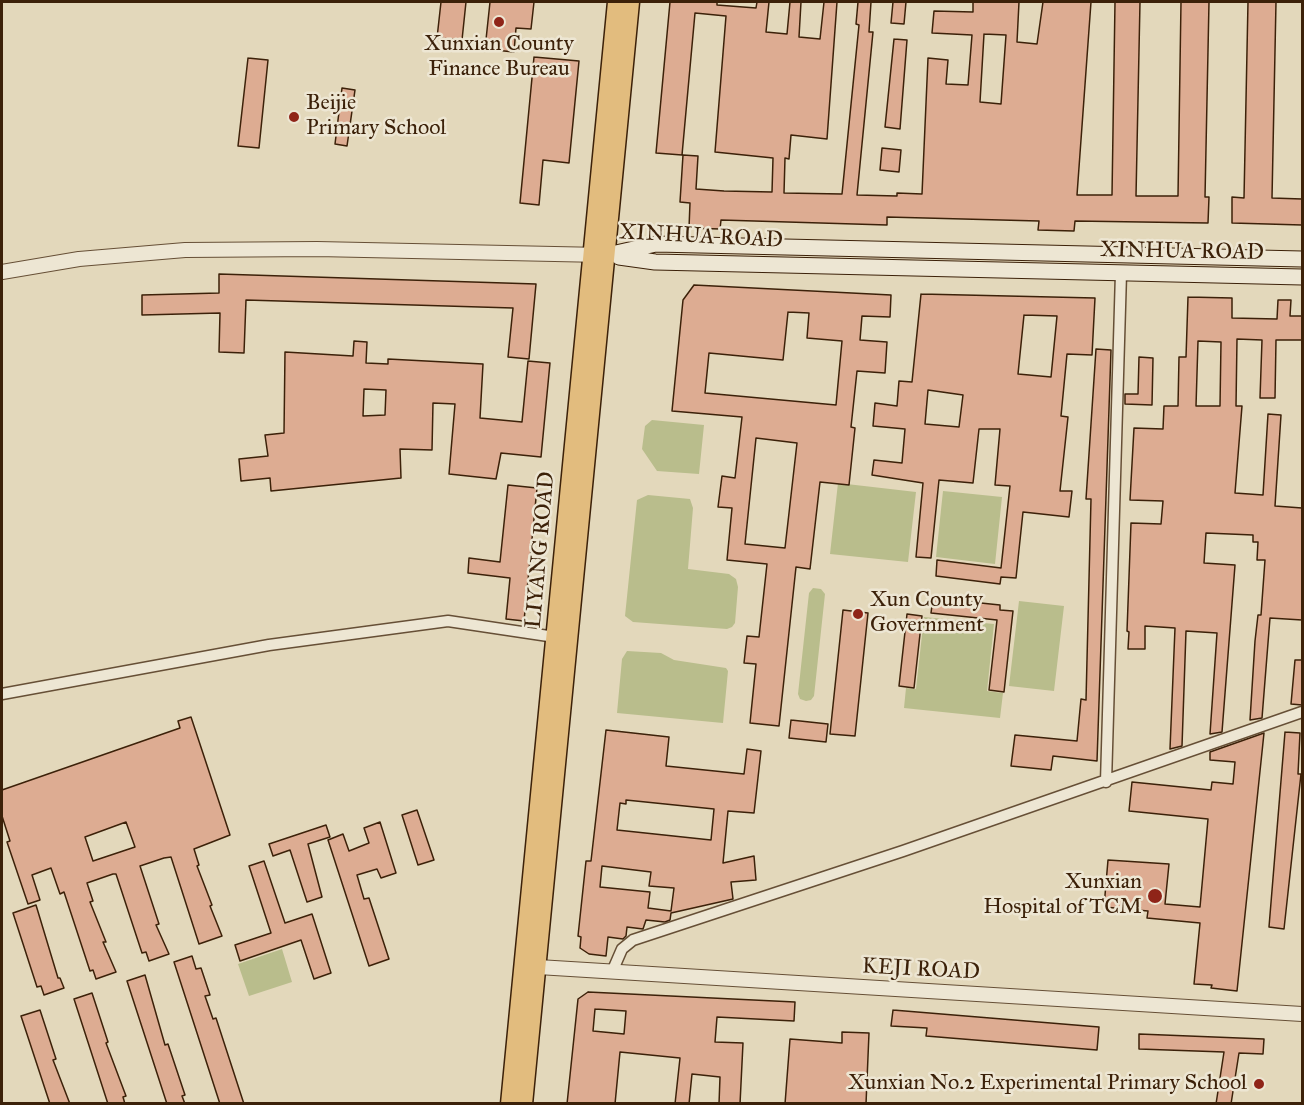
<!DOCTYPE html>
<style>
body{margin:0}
#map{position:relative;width:1304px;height:1105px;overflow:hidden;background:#e3d8bb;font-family:"IM FELL Great Primer",serif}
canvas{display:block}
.frame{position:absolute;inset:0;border:3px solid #3c2109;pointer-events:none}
</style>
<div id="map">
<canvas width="1304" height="1105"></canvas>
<div class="frame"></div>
</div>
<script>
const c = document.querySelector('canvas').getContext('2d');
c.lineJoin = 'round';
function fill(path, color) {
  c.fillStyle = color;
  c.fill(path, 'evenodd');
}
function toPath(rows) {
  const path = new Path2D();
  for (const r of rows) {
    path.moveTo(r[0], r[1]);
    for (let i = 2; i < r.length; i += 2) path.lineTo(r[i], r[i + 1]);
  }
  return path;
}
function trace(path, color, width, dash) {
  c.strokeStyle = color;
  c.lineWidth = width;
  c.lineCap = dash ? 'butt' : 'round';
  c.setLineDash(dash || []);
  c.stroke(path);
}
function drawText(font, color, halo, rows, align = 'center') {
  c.font = font + ' "IM FELL Great Primer",serif';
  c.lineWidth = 5;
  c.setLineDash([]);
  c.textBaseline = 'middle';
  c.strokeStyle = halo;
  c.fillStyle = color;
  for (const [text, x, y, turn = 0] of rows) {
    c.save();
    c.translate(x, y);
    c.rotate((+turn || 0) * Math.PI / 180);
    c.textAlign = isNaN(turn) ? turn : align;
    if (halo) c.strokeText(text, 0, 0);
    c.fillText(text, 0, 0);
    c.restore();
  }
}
fill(toPath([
 [652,420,704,425,699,474,657,471,642,449,645,426],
 [838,483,916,492,908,562,830,554],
 [943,491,1002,497,995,564,936,557],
 [648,495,690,499,693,508,688,569,729,574,736,579,738,587,735,623,732,627,727,629,633,622,625,616,637,500],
 [813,588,821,589,825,594,814,696,811,700,806,701,800,699,798,694,809,593],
 [1019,601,1064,606,1054,691,1009,686],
 [924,617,994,624,987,691,1003,693,1000,718,904,708,906,688,916,689],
 [627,651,661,653,674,660,726,668,728,671,723,723,617,713,622,659],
 [282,949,292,982,249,996,238,964]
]), '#b9bd8c');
const building = toPath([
 [441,2,466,2,462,40,437,38,441,2],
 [490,2,534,2,531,29,516,28,514,52,485,49,490,2],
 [670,2,717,2,717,5,756,8,757,2,769,2,766,32,787,34,790,2,801,2,799,37,820,39,824,2,837,2,827,139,791,135,789,159,785,158,784,193,842,194,859,25,856,24,858,2,871,2,869,32,873,32,857,195,897,196,897,193,922,194,928,58,948,60,946,84,968,85,972,35,932,33,934,11,973,12,973,2,1019,2,1017,42,1037,44,1043,2,1091,2,1077,195,1112,195,1115,2,1140,2,1136,196,1178,196,1181,2,1209,2,1205,197,1209,197,1208,223,1075,221,1074,231,1038,230,1039,221,887,217,887,225,721,220,720,229,689,228,690,203,680,202,683,155,698,156,696,189,724,191,772,192,773,158,715,152,726,16,695,13,682,155,656,153,670,2],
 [984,34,1006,35,1001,104,980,102,984,34],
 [893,2,906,2,904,24,891,23,893,2],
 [1248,2,1276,2,1272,198,1302,199,1302,225,1232,223,1232,197,1244,198,1248,2],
 [894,39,907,40,900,129,885,127,894,39],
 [534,57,579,61,569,163,543,160,539,205,520,203,534,57],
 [248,58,268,60,259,148,238,146,248,58],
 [342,88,355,90,347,146,335,144,342,88],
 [882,148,901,150,899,172,880,170,882,148],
 [219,274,536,284,529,359,508,357,513,308,246,300,244,353,219,352,220,313,142,315,142,295,219,293,219,274],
 [694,285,891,295,890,317,862,316,860,340,887,342,885,373,857,371,851,427,855,428,849,485,820,482,810,569,796,567,779,726,750,723,756,664,744,663,747,636,759,637,767,564,727,560,732,508,718,507,722,476,735,478,742,417,672,411,683,300,694,285],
 [788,312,809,313,807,338,842,341,836,405,705,393,709,353,783,360,788,312],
 [756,438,797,443,785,548,745,544,756,438],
 [921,294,1095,298,1092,355,1067,354,1061,416,1068,417,1060,491,1072,491,1069,517,1023,512,1016,578,1001,577,1000,584,936,576,937,560,1001,568,1010,486,995,485,1000,429,979,429,973,483,939,480,931,558,916,557,923,483,872,475,874,460,902,463,905,429,873,426,875,403,897,406,899,381,912,382,921,294],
 [1024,315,1057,316,1051,377,1018,374,1024,315],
 [928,390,963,395,959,427,925,424,928,390],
 [1188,297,1232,298,1232,318,1277,319,1278,300,1291,300,1290,316,1302,316,1302,340,1276,340,1275,398,1260,398,1262,340,1237,339,1236,406,1242,406,1235,493,1263,495,1268,414,1281,415,1275,506,1302,508,1302,620,1270,618,1262,718,1250,720,1255,641,1258,615,1261,615,1265,560,1257,560,1258,542,1253,542,1253,535,1206,533,1204,563,1235,565,1222,732,1210,734,1217,633,1186,631,1182,746,1170,749,1175,628,1145,626,1145,649,1128,649,1129,632,1127,631,1131,523,1161,524,1163,501,1130,500,1134,428,1163,429,1164,406,1178,406,1179,357,1186,357,1188,297],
 [1198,341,1221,342,1220,406,1196,406,1198,341],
 [354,341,367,342,366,363,388,364,388,359,483,364,480,418,522,422,528,361,550,363,541,457,501,453,496,479,449,474,455,404,433,403,432,450,400,449,401,478,271,491,270,478,241,481,239,459,268,456,265,435,284,433,285,352,353,356,354,341],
 [364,389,386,390,385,415,363,416,364,389],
 [1096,349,1111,350,1097,761,1053,756,1051,770,1011,766,1015,735,1077,741,1081,699,1086,700,1091,499,1086,499,1096,349],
 [1139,357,1153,358,1152,405,1125,404,1125,394,1138,394,1139,357],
 [508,485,537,488,524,621,506,619,510,578,468,573,469,558,500,562,508,485],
 [933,598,1000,605,1000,610,1013,611,1004,692,989,690,997,620,931,613,933,598],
 [843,610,868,613,855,736,830,734,843,610],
 [907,614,922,616,914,688,899,686,907,614],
 [1295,660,1302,660,1302,705,1291,704,1295,660],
 [191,717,230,835,194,849,199,865,197,866,212,905,210,906,222,936,199,944,171,857,164,858,140,866,159,924,156,925,169,954,149,961,146,952,142,953,116,874,113,874,87,883,93,901,90,902,106,942,103,942,116,972,96,979,93,970,90,971,64,892,60,894,51,868,32,875,40,900,28,904,7,842,10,841,2,816,2,790,180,728,178,721,191,717],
 [126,822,135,847,93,861,85,837,126,822],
 [791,720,828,724,826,742,789,738,791,720],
 [606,730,669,737,666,766,744,774,747,749,761,751,754,813,728,811,723,863,754,856,756,880,731,882,733,899,671,913,670,920,665,922,646,920,643,929,627,927,626,936,623,939,608,937,606,956,589,954,580,948,581,937,578,936,586,861,591,861,606,730],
 [626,800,714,809,711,840,617,830,620,803,626,804,626,800],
 [602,866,651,872,649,886,674,888,671,911,648,908,650,892,600,887,602,866],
 [1285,732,1300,733,1298,774,1301,774,1284,929,1269,927,1285,732],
 [1264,733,1237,991,1211,988,1212,985,1194,984,1200,923,1147,918,1148,911,1104,907,1108,860,1169,864,1165,904,1200,907,1208,819,1129,811,1132,782,1211,790,1212,782,1233,784,1235,762,1210,760,1210,752,1264,733],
 [417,810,434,860,418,865,402,815,417,810],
 [380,822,396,873,381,878,377,869,357,875,364,899,369,898,389,959,369,966,328,840,343,834,349,851,369,843,364,828,380,822],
 [326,825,330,837,308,844,322,897,307,902,290,850,273,856,269,844,326,825],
 [264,861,285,923,312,914,331,973,314,979,301,940,240,961,235,945,271,933,249,866,264,861],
 [36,905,58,978,60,978,64,988,44,995,41,986,37,987,13,913,36,905],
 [192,956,196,969,201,968,210,995,205,996,213,1019,216,1018,244,1104,220,1104,174,962,192,956],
 [145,975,165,1045,168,1044,185,1095,182,1096,185,1104,167,1104,127,981,145,975],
 [588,992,795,1002,794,1021,717,1017,715,1042,743,1043,740,1104,719,1104,720,1077,692,1074,689,1104,675,1104,680,1058,620,1052,615,1104,567,1104,578,999,588,992],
 [595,1009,626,1011,624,1034,593,1031,595,1009],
 [92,993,108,1042,106,1043,126,1096,123,1097,125,1104,108,1104,74,999,92,993],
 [40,1010,56,1059,53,1060,70,1104,50,1104,21,1016,40,1010],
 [893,1010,1099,1027,1097,1050,926,1036,927,1028,891,1026,893,1010],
 [842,1032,869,1033,866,1104,785,1104,790,1039,842,1043,842,1032],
 [1139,1034,1264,1039,1263,1054,1239,1053,1231,1104,1216,1104,1224,1052,1139,1049,1139,1034]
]);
fill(building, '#ddac92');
trace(building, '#3c2109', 1.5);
const minor = toPath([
 [2,694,269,645,448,621,555,637],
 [1106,782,1121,273],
 [612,972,622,949,633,940,903,851,1302,712]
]);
const tertiary = toPath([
 [2,272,79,259,185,250,317,249,602,255],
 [538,967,1302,1014]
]);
const secondary = toPath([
 [607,255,656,244,1302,259],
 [619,257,655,262,1302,277]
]);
const primary = toPath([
 [509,1104,616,2],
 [524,1104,631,2]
]);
trace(minor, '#664f36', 13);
trace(tertiary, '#664f36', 16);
trace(secondary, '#3c2109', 17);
trace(primary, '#3c2109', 19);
trace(minor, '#ede6d3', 10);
trace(tertiary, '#ede6d3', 14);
trace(secondary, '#ede6d3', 15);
trace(primary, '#e2bc7e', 16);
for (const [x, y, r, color] of [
 [499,22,6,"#8f2418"],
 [294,117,6,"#8f2418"],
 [858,614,6,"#8f2418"],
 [1155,896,8,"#8f2418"],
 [1259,1084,6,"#8f2418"]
]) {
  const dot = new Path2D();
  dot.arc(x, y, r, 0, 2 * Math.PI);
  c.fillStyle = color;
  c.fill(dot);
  trace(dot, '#ede6d3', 2);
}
drawText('22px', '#3c2109', '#ede6d3', [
 ["Xunxian County",499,45,"center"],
 ["Finance Bureau",499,70,"center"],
 ["Beijie",306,104],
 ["Primary School",306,129],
 ["Xun County",870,601],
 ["Government",870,626],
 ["Xunxian",1142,883,"right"],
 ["Hospital of TCM",1142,908,"right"],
 ["Xunxian No.2 Experimental Primary School",1247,1084,"right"]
], 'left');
drawText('22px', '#3c2109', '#ede6d3', [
 ["XINHUA ROAD",701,237,3],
 ["XINHUA ROAD",1182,252,1],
 ["LIYANG ROAD",541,550,-85],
 ["KEJI ROAD",921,970,3]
]);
</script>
